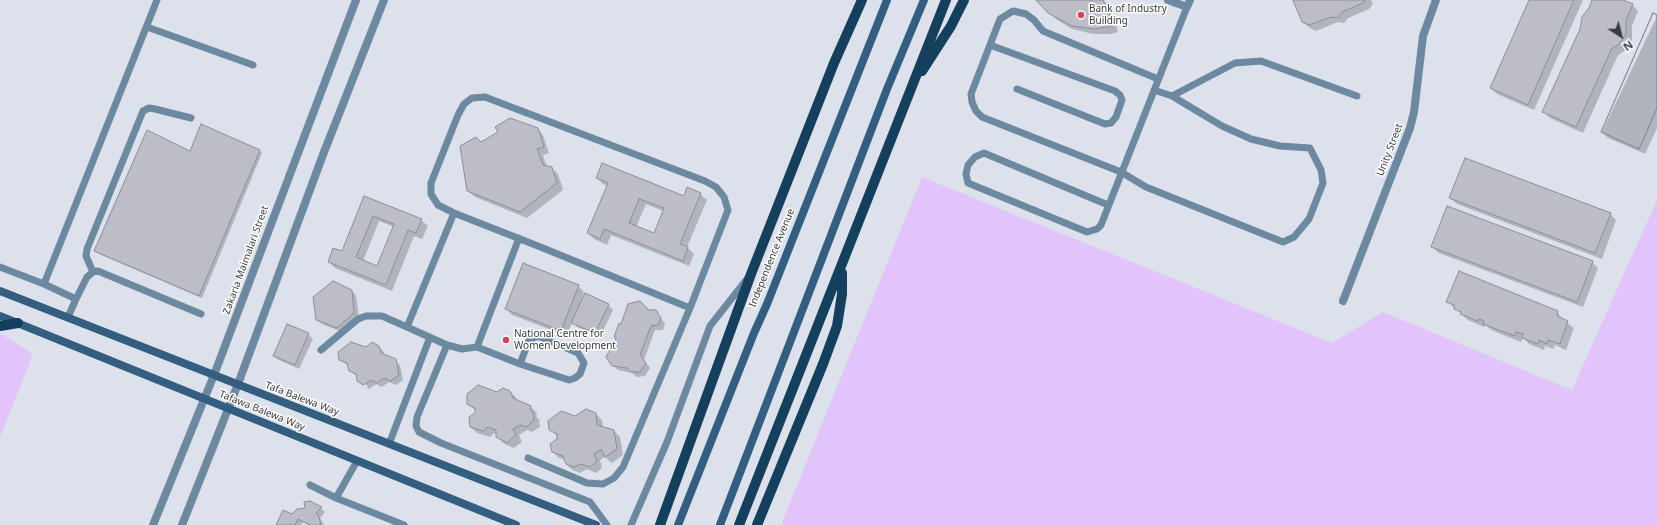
<!DOCTYPE html>
<style>
body{margin:0}
#map{position:relative;width:1657px;height:525px;overflow:hidden;background:#dce1eb;font-family:"Noto Sans",sans-serif}
canvas{display:block}
.north{position:absolute;left:1601px;top:16px;width:40px;height:40px;-webkit-text-stroke:3px #fff;paint-order:stroke;rotate:144deg;font-size:11px;font-weight:700;line-height:16px;text-align:center;color:#37393d}
.north::after{content:'';display:block;margin:auto;width:14px;height:18px;background:#37393d;clip-path:polygon(50% 0,100% 100%,50% 72%,0 100%)}
</style>
<div id="map">
<canvas width="1657" height="525"></canvas>
<div class="north">N</div>
</div>
<script>
const c = document.querySelector('canvas').getContext('2d');
c.lineJoin = 'round';
function fill(path, color) {
  c.fillStyle = color;
  c.fill(path, 'evenodd');
}
function toPath(rows) {
  const path = new Path2D();
  for (const r of rows) {
    path.moveTo(r[0], r[1]);
    for (let i = 2; i < r.length; i += 2) path.lineTo(r[i], r[i + 1]);
  }
  return path;
}
function trace(path, color, width, dash) {
  c.strokeStyle = color;
  c.lineWidth = width;
  c.lineCap = dash ? 'butt' : 'round';
  c.setLineDash(dash || []);
  c.stroke(path);
}
function drawText(font, color, halo, rows, align = 'center') {
  c.font = font + ' "Noto Sans",sans-serif';
  c.lineWidth = 3;
  c.setLineDash([]);
  c.textBaseline = 'middle';
  c.strokeStyle = halo;
  c.fillStyle = color;
  for (const [text, x, y, turn = 0] of rows) {
    c.save();
    c.translate(x, y);
    c.rotate((+turn || 0) * Math.PI / 180);
    c.textAlign = isNaN(turn) ? turn : align;
    if (halo) c.strokeText(text, 0, 0);
    c.fillText(text, 0, 0);
    c.restore();
  }
}
fill(toPath([
 [922,177,1332,343,1383,312,1572,390,1657,200,1657,525,781,525],
 [1,334,33,354,0,437,0,335]
]), '#e2c4fb');
fill(toPath([
 [1038,0,1104,0,1115,20,1118,32,1110,34,1093,34,1072,29,1056,19],
 [1294,0,1371,0,1373,4,1369,9,1348,18,1344,23,1338,22,1316,31,1310,28,1303,22],
 [1530,0,1583,0,1534,110,1497,94,1491,88],
 [1594,0,1620,0,1632,5,1638,11,1632,26,1632,40,1624,51,1618,55,1583,133,1550,118,1544,112],
 [1657,16,1657,128,1645,154,1608,138,1602,132],
 [537,128,543,135,549,153,543,155,547,167,551,168,558,174,563,190,527,218,475,197,468,191,481,143],
 [259,150,262,153,202,298,99,254,96,251,190,152],
 [597,178,684,197,700,194,707,200,687,247,694,254,689,266,611,235,607,245,594,239,588,233,608,186,603,184],
 [646,204,663,211,654,234,636,227],
 [365,197,421,220,428,226,422,239,414,236,392,291,335,268,329,262,342,253],
 [379,221,394,227,377,267,363,261],
 [1451,198,1610,214,1616,220,1602,259,1457,204],
 [1432,247,1592,262,1598,268,1583,307,1439,253],
 [578,286,584,292,581,301,608,305,613,310,600,337,577,327,572,322,567,336,512,315,506,309],
 [351,291,356,295,359,318,342,332,322,324,317,319],
 [1447,301,1557,312,1563,320,1574,328,1566,350,1555,345,1553,349,1545,346,1544,350,1529,344,1523,337,1521,342,1491,330,1486,325,1484,327,1468,320],
 [648,311,655,311,665,323,663,330,655,330,644,360,650,368,645,376,637,377,632,373,618,370,613,365,622,325],
 [308,334,313,339,299,369,279,360,274,356],
 [379,347,384,352,384,355,395,360,400,365,403,380,396,385,389,382,382,387,376,384,369,389,363,385,367,388,368,386,361,382,358,377,350,370,349,366,340,360,366,348],
 [510,391,516,398,517,401,530,406,537,413,536,416,539,419,540,427,532,432,527,430,519,435,522,442,514,448,503,443,497,436,497,434,494,433,490,437,477,433,471,427,476,411,468,404,497,393],
 [596,414,602,420,603,428,614,431,620,437,623,455,612,463,605,457,600,460,602,468,596,473,587,469,580,473,573,470,566,464,565,460,559,458,553,452,558,437,550,429,575,418],
 [310,502,318,505,325,512,320,518,324,525,308,525,303,522,301,525,277,525,292,515,306,509]
]), '#0003');
const building = toPath([
 [1036,0,1103,0,1109,13,1112,26,1095,29,1072,26,1048,13,1036,0],
 [1293,0,1365,0,1363,3,1342,12,1338,18,1331,17,1309,25,1302,22,1293,0],
 [1529,0,1574,0,1528,105,1490,88,1529,0],
 [1592,0,1623,0,1633,4,1626,20,1626,34,1618,45,1612,48,1576,127,1542,112,1580,29,1582,17,1589,8,1592,0],
 [1653,13,1657,15,1657,108,1639,149,1601,132,1653,13],
 [1653,13,1657,15,1657,108,1639,149,1601,132,1653,13],
 [510,118,538,128,544,147,537,149,543,165,552,167,557,183,520,212,467,191,460,146,476,137,481,142,498,132,495,127,510,118],
 [201,124,260,150,199,296,94,251,147,130,190,151,201,124],
 [1465,158,1611,213,1595,253,1449,198,1465,158],
 [602,163,684,196,687,187,701,193,680,244,688,247,683,261,604,229,600,239,587,233,608,183,596,178,602,163],
 [639,199,664,208,654,233,629,223,639,199],
 [364,196,422,219,416,233,408,230,386,285,328,262,333,248,342,251,364,196],
 [373,216,394,224,377,266,356,257,373,216],
 [1447,206,1593,261,1577,302,1431,247,1447,206],
 [523,263,579,285,561,331,505,309,523,263],
 [1459,271,1558,311,1557,316,1568,321,1560,344,1548,340,1547,344,1539,340,1538,344,1522,338,1523,334,1516,332,1515,336,1483,324,1484,321,1479,319,1478,321,1460,314,1461,312,1454,309,1454,305,1446,302,1459,271],
 [333,281,352,290,354,313,337,328,316,320,313,297,333,281],
 [585,293,609,304,595,333,571,323,585,293],
 [640,301,649,310,656,310,661,318,658,325,651,326,641,352,640,355,646,363,640,372,631,372,627,368,612,366,606,357,616,338,614,337,619,323,621,324,628,304,640,301],
 [287,324,309,333,295,365,273,356,287,324],
 [351,342,366,347,372,342,379,346,381,353,396,359,399,375,391,381,384,378,377,383,371,380,363,385,357,381,356,374,349,371,347,363,339,360,338,352,351,342],
 [478,385,497,392,503,388,510,391,513,398,531,406,530,410,533,412,534,420,526,427,520,425,513,429,516,435,507,443,496,437,496,430,488,427,483,431,470,427,469,417,475,413,475,408,467,404,467,394,478,385],
 [586,409,596,413,597,425,614,430,617,449,605,457,601,449,594,454,597,461,590,467,581,464,573,467,566,464,563,456,552,452,550,444,557,439,557,434,549,430,548,421,561,411,575,416,586,409],
 [310,501,322,507,316,513,319,517,321,525,310,525,298,519,295,525,276,525,283,510,292,514,297,509,305,508,304,502,310,501]
]);
fill(building, '#bdbdc8');
trace(building, '#8d8d97', 1);
trace(toPath([
 [147,27,253,65],
 [990,45,1115,91,1120,95,1122,100,1116,117,1111,123,1105,124,1017,89],
 [1158,79,1043,31,1034,20,1026,14,1013,11,1000,19,971,94,972,102,976,111,982,117,1121,172,1146,187,1283,242,1294,237,1309,219,1323,183,1321,170,1310,148,1280,146,1251,139,1222,126,1172,96],
 [1154,90,1172,96,1235,63,1261,61,1357,96],
 [485,97,705,181,716,187,724,197,728,210,690,308,538,246,454,213,438,205,431,194,431,183,458,115,464,104,472,98,485,97],
 [1108,205,984,153,975,157,968,165,966,174,968,183,1087,232,1097,229,1101,225,1187,7],
 [454,213,407,327,447,345,462,349,477,347,520,364,569,380,575,378,580,374,584,363,578,353,538,336,529,340,520,364],
 [0,267,44,284],
 [93,272,86,256,87,249,143,111,149,108,155,109,191,118],
 [76,299,87,277,93,272,98,271,201,314],
 [68,317,76,299,44,284,157,0],
 [447,345,417,417,416,426,419,432,441,443,590,502,607,525],
 [477,347,519,238],
 [321,350,358,319,366,316,382,316,407,327],
 [389,444,430,337],
 [528,458,587,483,603,484,614,478,623,467,690,308],
 [310,485,336,498,404,525],
 [336,498,357,461],
 [631,525,667,442,710,326,747,279]
]), '#6d89a0', 7);
trace(toPath([
 [1168,0,1187,7,1190,0],
 [1343,301,1410,128,1414,112,1423,36,1436,0]
]), '#6d89a0', 8);
trace(toPath([
 [153,525,214,375,356,0],
 [182,525,238,384,324,152,384,0]
]), '#6d89a0', 8);
trace(toPath([
 [0,291,596,525],
 [0,316,516,525],
 [678,525,754,333,767,304,887,0],
 [720,525,887,89,924,0]
]), '#345e7f', 8);
trace(toPath([
 [922,71,951,26,964,0],
 [0,326,18,323],
 [660,525,751,274,834,63,862,0],
 [739,525,946,0],
 [757,525,823,364,837,326,842,294,842,273]
]), '#14405e', 10);
for (const [x, y, r, color] of [
 [1081,15,4,"#d54459"],
 [506,340,4,"#d54459"]
]) {
  const dot = new Path2D();
  dot.arc(x, y, r, 0, 2 * Math.PI);
  c.fillStyle = color;
  c.fill(dot);
  trace(dot, '#fff', 1.5);
}
drawText('10px', '#37393d', '#fff', [
 ["Bank of Industry",1089,9],
 ["Building",1089,21],
 ["National Centre for",514,334],
 ["Women Development",514,346]
], 'left');
drawText('10px', '#37393d', '#fff', [
 ["Unity Street",1390,150,-69],
 ["Independence Avenue",772,258,-68],
 ["Zakaria Maimalari Street",246,260,-70],
 ["Tafa Balewa Way",302,399,21],
 ["Tafawa Balewa Way",262,411,22]
]);
</script>
